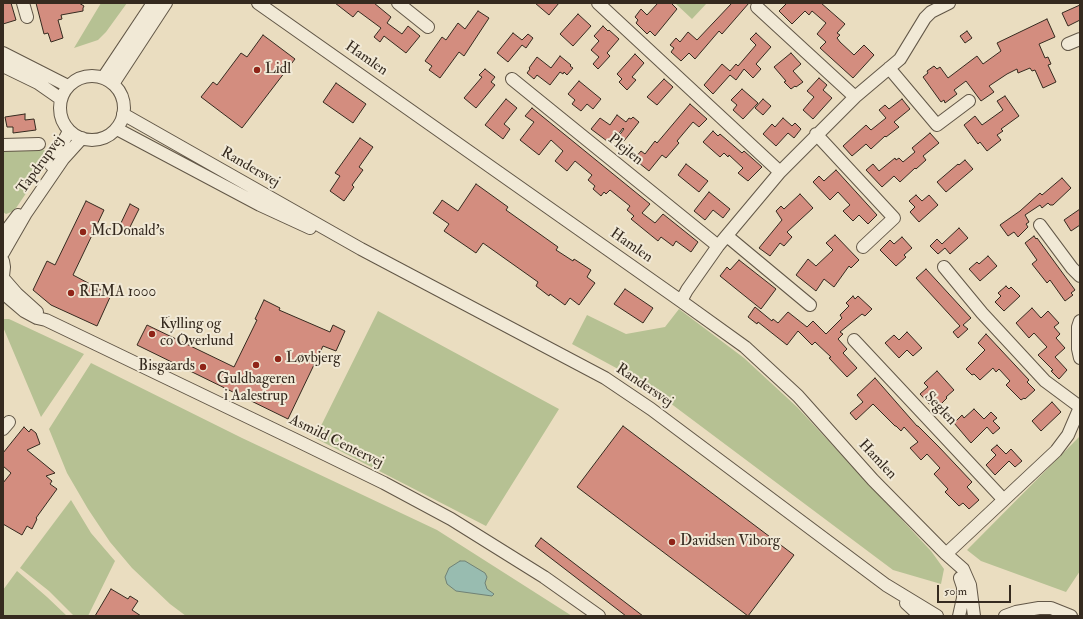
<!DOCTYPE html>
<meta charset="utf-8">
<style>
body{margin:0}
#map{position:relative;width:1083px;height:619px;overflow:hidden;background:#eaddc0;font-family:"IM FELL Double Pica",serif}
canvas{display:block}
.frame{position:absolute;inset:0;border:4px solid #352a1f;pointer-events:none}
.scale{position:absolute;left:937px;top:585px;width:74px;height:18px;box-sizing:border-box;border:2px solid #352a1f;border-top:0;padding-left:5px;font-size:12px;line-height:14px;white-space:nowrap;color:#352a1f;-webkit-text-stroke:3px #f1e9d6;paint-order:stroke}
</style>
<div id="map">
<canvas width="1083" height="619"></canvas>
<div class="frame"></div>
<div class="scale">50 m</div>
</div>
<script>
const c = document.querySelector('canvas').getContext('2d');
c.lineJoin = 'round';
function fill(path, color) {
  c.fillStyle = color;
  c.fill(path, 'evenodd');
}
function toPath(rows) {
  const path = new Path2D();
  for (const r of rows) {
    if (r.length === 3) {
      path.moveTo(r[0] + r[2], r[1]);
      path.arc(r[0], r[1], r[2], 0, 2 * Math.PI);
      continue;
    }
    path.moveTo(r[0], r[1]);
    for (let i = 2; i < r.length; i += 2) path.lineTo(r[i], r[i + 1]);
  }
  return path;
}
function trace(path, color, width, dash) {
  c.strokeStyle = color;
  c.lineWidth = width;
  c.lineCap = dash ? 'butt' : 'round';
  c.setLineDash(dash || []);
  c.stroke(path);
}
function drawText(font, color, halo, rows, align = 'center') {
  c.font = font + ' "IM FELL Double Pica",serif';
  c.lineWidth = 4;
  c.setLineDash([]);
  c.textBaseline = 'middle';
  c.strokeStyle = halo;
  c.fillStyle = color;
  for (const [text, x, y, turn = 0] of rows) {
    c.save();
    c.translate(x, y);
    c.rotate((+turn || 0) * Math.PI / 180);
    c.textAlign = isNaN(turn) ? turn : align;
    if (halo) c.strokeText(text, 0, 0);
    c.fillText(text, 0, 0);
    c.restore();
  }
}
fill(toPath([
 [101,3,127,3,106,32,98,40,74,48],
 [675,3,707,3,692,19],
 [40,148,48,152,48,161,14,211,6,214,3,212,3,150],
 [679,309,744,358,797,407,931,551,944,569,941,584,893,570,642,382,572,344,587,315,626,334,665,327],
 [378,311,559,409,486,526,315,438],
 [4,319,9,319,84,354,41,417,3,327],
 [91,363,242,438,437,530,572,616,186,616,170,604,132,568,110,542,88,509,67,473,49,429],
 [1080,436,1080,571,1066,592,981,561,967,550],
 [71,500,91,533,115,561,88,616,74,616,49,591,20,568],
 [17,571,47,597,67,616,3,616,3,590]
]), '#b6c193');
const water = toPath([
 [460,561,465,561,485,573,487,577,485,583,487,589,494,594,492,596,456,591,447,584,445,577,449,568,460,561]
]);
fill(water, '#98bcb0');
trace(water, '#708276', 1);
const building = toPath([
 [3,3,11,3,16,20,3,24,3,3],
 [36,3,79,3,84,6,83,8,83,11,61,15,62,19,58,20,63,38,51,42,48,33,44,34,36,3],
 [335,3,374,3,391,17,387,23,402,34,408,26,420,36,406,53,384,36,380,42,374,37,381,28,358,11,353,17,335,3],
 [535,3,559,3,549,15,535,3],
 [658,3,671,3,677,9,655,36,650,31,647,34,636,23,638,20,635,17,641,9,647,15,658,3],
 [732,3,749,3,722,34,719,31,695,59,689,53,681,61,671,52,674,48,670,45,676,38,680,42,688,32,697,40,732,3],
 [787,3,821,3,845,24,837,33,840,35,837,38,840,42,854,55,864,45,874,55,853,78,820,48,826,42,817,34,826,23,812,11,809,15,805,11,792,24,779,11,787,3],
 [1080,5,1080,20,1068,26,1062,13,1080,5],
 [478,11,489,18,464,56,459,52,440,78,429,70,432,66,425,61,442,37,446,40,458,23,465,29,478,11],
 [578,14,591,26,573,46,560,34,578,14],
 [1047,19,1055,37,1039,44,1045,58,1048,57,1051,64,1048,65,1056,82,1043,88,1035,70,1032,71,1030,68,1018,73,1017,69,1007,74,989,86,994,92,981,101,966,81,954,90,957,94,945,103,944,100,941,102,923,77,928,73,927,71,934,66,937,69,940,67,948,78,977,56,983,64,1001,51,997,43,1047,19],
 [603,26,608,31,609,30,619,39,607,53,610,56,598,69,593,64,599,57,591,50,599,41,594,36,603,26],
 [967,31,972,38,965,43,960,36,967,31],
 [513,33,522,40,528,34,533,38,526,48,522,45,508,62,497,53,513,33],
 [756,33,771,47,756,64,761,69,753,78,744,69,736,80,730,75,713,94,704,85,722,64,730,71,736,64,738,66,756,45,750,39,756,33],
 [263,35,295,59,242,128,201,97,213,82,217,85,241,53,247,57,263,35],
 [791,53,801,64,793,71,803,82,796,87,795,86,791,89,784,82,786,81,774,67,791,53],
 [635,54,644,63,632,77,636,80,627,90,619,82,622,79,617,74,635,54],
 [560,56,571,65,570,66,573,68,567,75,564,72,563,74,560,72,550,85,537,75,534,79,527,73,530,69,529,68,537,57,551,68,560,56],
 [485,69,495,77,491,82,495,85,476,108,464,98,482,77,479,75,485,69],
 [819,78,827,85,823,90,832,98,813,119,803,110,814,97,807,91,819,78],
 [664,79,673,87,657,105,647,97,664,79],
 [579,81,601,99,593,109,587,104,581,111,572,104,575,100,568,94,579,81],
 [336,83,366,104,353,123,323,102,336,83],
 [742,89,758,103,743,119,733,110,737,105,731,100,742,89],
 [1005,96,1019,116,1001,129,1003,131,997,135,1001,140,987,151,980,142,978,144,964,125,975,116,982,125,1003,110,997,101,1005,96],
 [506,99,517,108,504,124,510,129,503,139,485,125,506,99],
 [763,99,771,106,763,115,755,108,763,99],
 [902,99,910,109,894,122,899,127,886,137,885,136,871,149,866,144,852,156,843,146,866,125,871,130,886,118,879,110,885,105,889,109,902,99],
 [690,104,707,119,699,127,693,122,677,141,679,143,666,158,662,155,649,171,634,159,641,151,645,154,655,141,657,143,690,104],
 [532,108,650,204,642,213,655,223,663,214,698,242,691,252,676,241,673,246,661,237,658,241,631,219,634,216,627,210,630,206,610,190,606,194,604,192,601,196,593,189,595,186,588,180,592,175,575,161,567,171,555,161,563,151,551,140,539,155,520,140,534,122,525,116,532,108],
 [25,114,25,120,34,119,36,130,13,133,13,127,7,127,5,117,25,114],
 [617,115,626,122,629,118,631,119,633,117,639,122,624,141,618,137,624,129,623,128,611,144,591,129,600,118,610,125,617,115],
 [783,118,792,126,795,123,801,129,794,138,788,133,776,146,763,134,772,124,775,127,783,118],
 [713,131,718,136,720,134,742,153,744,151,762,167,748,181,738,173,743,168,729,155,728,157,724,153,720,157,703,142,713,131],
 [930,133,939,143,923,156,926,160,916,169,915,168,900,182,894,176,882,187,866,170,873,164,879,171,895,158,896,160,899,158,903,162,915,152,912,148,930,133],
 [360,138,373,147,359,167,363,170,352,185,354,187,344,201,330,191,340,176,335,173,360,138],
 [965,160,973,169,946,192,937,182,958,164,959,165,965,160],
 [686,164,708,181,699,192,678,175,686,164],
 [836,170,877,215,868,224,859,215,853,221,843,211,850,205,838,192,830,200,813,182,819,176,824,181,836,170],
 [1062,178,1071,188,1053,205,1050,205,1048,203,1042,208,1040,205,1025,215,1029,222,1026,224,1028,227,1018,237,1014,232,1008,236,1000,225,1020,211,1040,193,1042,195,1062,178],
 [476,184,508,207,506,210,558,247,556,250,573,261,574,259,591,270,587,277,595,283,579,305,570,298,565,305,550,294,549,296,536,286,538,282,483,243,476,253,444,231,449,224,433,213,441,202,442,200,458,211,476,184],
 [709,192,730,209,723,218,713,210,705,220,694,211,709,192],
 [800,194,813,208,787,232,792,237,784,246,780,243,770,256,759,248,782,220,776,211,781,206,784,209,800,194],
 [916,195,922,201,929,195,938,205,919,222,910,212,915,207,909,201,916,195],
 [86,201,104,210,73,275,111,295,97,326,51,305,33,290,47,261,55,265,86,201],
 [130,204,139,209,129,229,120,225,130,204],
 [1080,209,1080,225,1071,231,1064,220,1080,209],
 [959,228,968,238,950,254,945,248,938,254,930,246,937,239,942,244,959,228],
 [835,235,859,260,851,268,849,266,834,287,824,279,816,291,796,275,808,259,816,266,833,250,826,243,835,235],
 [1034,236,1036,239,1037,238,1075,290,1071,293,1073,295,1065,301,1050,280,1047,283,1032,264,1037,260,1025,243,1034,236],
 [902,237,912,248,904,255,906,257,896,266,880,250,890,240,894,244,902,237],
 [988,256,997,266,980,281,969,269,977,262,979,264,988,256],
 [739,260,776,289,761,309,720,276,727,267,730,270,739,260],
 [926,269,971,318,963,325,968,329,958,338,953,332,960,326,916,278,926,269],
 [1006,286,1009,289,1011,287,1020,296,1004,311,995,302,1001,296,998,293,1006,286],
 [625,289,653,308,643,323,614,304,625,289],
 [853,296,855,299,858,296,872,309,865,316,862,314,840,332,843,334,838,339,847,349,843,353,857,368,847,377,829,358,831,357,815,342,812,345,798,331,787,345,758,322,757,324,748,317,755,307,772,321,773,319,778,323,788,312,807,327,813,321,826,334,842,318,840,315,849,306,846,303,853,296],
 [264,300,280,308,279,310,330,332,333,325,345,331,336,351,323,346,288,419,137,345,147,325,234,367,257,320,255,319,264,300],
 [1032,308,1041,318,1048,311,1059,323,1054,327,1060,334,1056,338,1065,348,1055,357,1067,370,1059,379,1051,371,1053,370,1038,355,1047,347,1034,333,1029,338,1016,323,1032,308],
 [907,332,922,348,913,356,907,350,899,358,885,343,894,335,899,340,907,332],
 [986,334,1029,380,1027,382,1035,390,1025,399,1024,398,1021,400,1006,385,1010,381,999,369,996,372,993,368,980,380,974,374,972,375,966,369,985,350,978,343,986,334],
 [937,371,954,390,946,397,947,398,935,410,920,394,928,387,924,383,937,371],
 [875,378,917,426,918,426,939,447,972,482,967,487,979,500,969,509,963,503,959,506,945,492,948,489,934,474,940,468,927,454,921,460,910,448,918,442,904,427,901,431,896,426,895,426,873,404,856,420,850,413,863,402,857,395,875,378],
 [1052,402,1061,412,1041,431,1032,421,1052,402],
 [974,409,984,419,991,412,997,418,993,421,1000,428,993,434,987,427,971,443,954,423,962,415,964,418,974,409],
 [623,426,794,555,748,616,577,487,623,426],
 [24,427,29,432,31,429,36,433,40,444,27,450,55,473,46,476,52,481,50,484,57,489,36,518,37,519,32,529,27,526,22,535,3,524,3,483,11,473,3,466,3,453,24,427],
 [997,445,1006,454,1011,449,1022,461,1015,467,1009,461,995,475,986,465,996,455,991,450,997,445],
 [541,538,643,616,626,616,535,546,541,538],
 [111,589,128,599,130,596,138,601,132,610,141,616,95,616,111,589]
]);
fill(building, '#d38d7f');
trace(building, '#352a1f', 1);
const minor = toPath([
 [23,3,27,17],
 [258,3,681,301,745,347,798,396,873,480,946,554,963,569,970,585,974,616],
 [398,3,428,27],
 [598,3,780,172],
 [757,7,855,97],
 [1068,44,1080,39],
 [3,53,68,86],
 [3,66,38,83,61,99],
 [889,68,937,125,969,101],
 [92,108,32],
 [103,78,153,3],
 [512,79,718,246],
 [113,84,166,3],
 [123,114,361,249,605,378,651,409,886,585,937,616],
 [117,129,260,205,310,228],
 [816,134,894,218,863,247],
 [3,145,39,144],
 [51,165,69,131],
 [1040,225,1072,268,1080,276],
 [3,235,18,215],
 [727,236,810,305],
 [3,253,26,213,63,159,82,138],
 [3,261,4,267,3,276],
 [944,267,982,313,1045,381,1080,407],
 [3,278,17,294,37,312],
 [3,293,24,311,37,318,46,320,302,443,384,483,451,519,544,577,599,616],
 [681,301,687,290,718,246,780,172,855,97,900,59,925,18,931,12,949,3],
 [1080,321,1078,327,1078,349,1080,358],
 [854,340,1003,499],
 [3,429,9,422],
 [946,554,1056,451,1068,435,1080,407],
 [906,603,920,616],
 [959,616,963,598,963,587,960,578],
 [1005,616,1016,612,1039,608,1051,608,1071,616]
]);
trace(minor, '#625747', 14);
trace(minor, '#f1e9d6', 12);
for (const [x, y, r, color] of [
 [257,70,4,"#8f2418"],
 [83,232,4,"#8f2418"],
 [71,293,4,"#8f2418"],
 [152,334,4,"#8f2418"],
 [278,359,4,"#8f2418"],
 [256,365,4,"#8f2418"],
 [203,367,4,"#8f2418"],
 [672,542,4,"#8f2418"]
]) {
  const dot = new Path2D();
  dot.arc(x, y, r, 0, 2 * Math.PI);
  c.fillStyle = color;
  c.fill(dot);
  trace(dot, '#f1e9d6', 1.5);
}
drawText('15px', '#352a1f', '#f1e9d6', [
 ["Hamlen",366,59,35],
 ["Plejlen",625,150,39],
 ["Tapdrupvej",41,165,-54],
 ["Randersvej",250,168,30],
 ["Hamlen",631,246,35],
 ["Randersvej",644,386,34],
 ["Seglen",940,409,47],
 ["Asmild Centervej",336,442,26],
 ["Hamlen",877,460,47]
]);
drawText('15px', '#352a1f', '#f1e9d6', [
 ["Lidl",265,70],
 ["McDonald's",91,232],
 ["REMA 1000",79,293],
 ["Kylling og",160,325],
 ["co Overlund",160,342],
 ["Løvbjerg",286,359],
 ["Bisgaards",195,367,"right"],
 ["Guldbageren",256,380,"center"],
 ["i Aalestrup",256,397,"center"],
 ["Davidsen Viborg",680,542]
], 'left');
</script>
